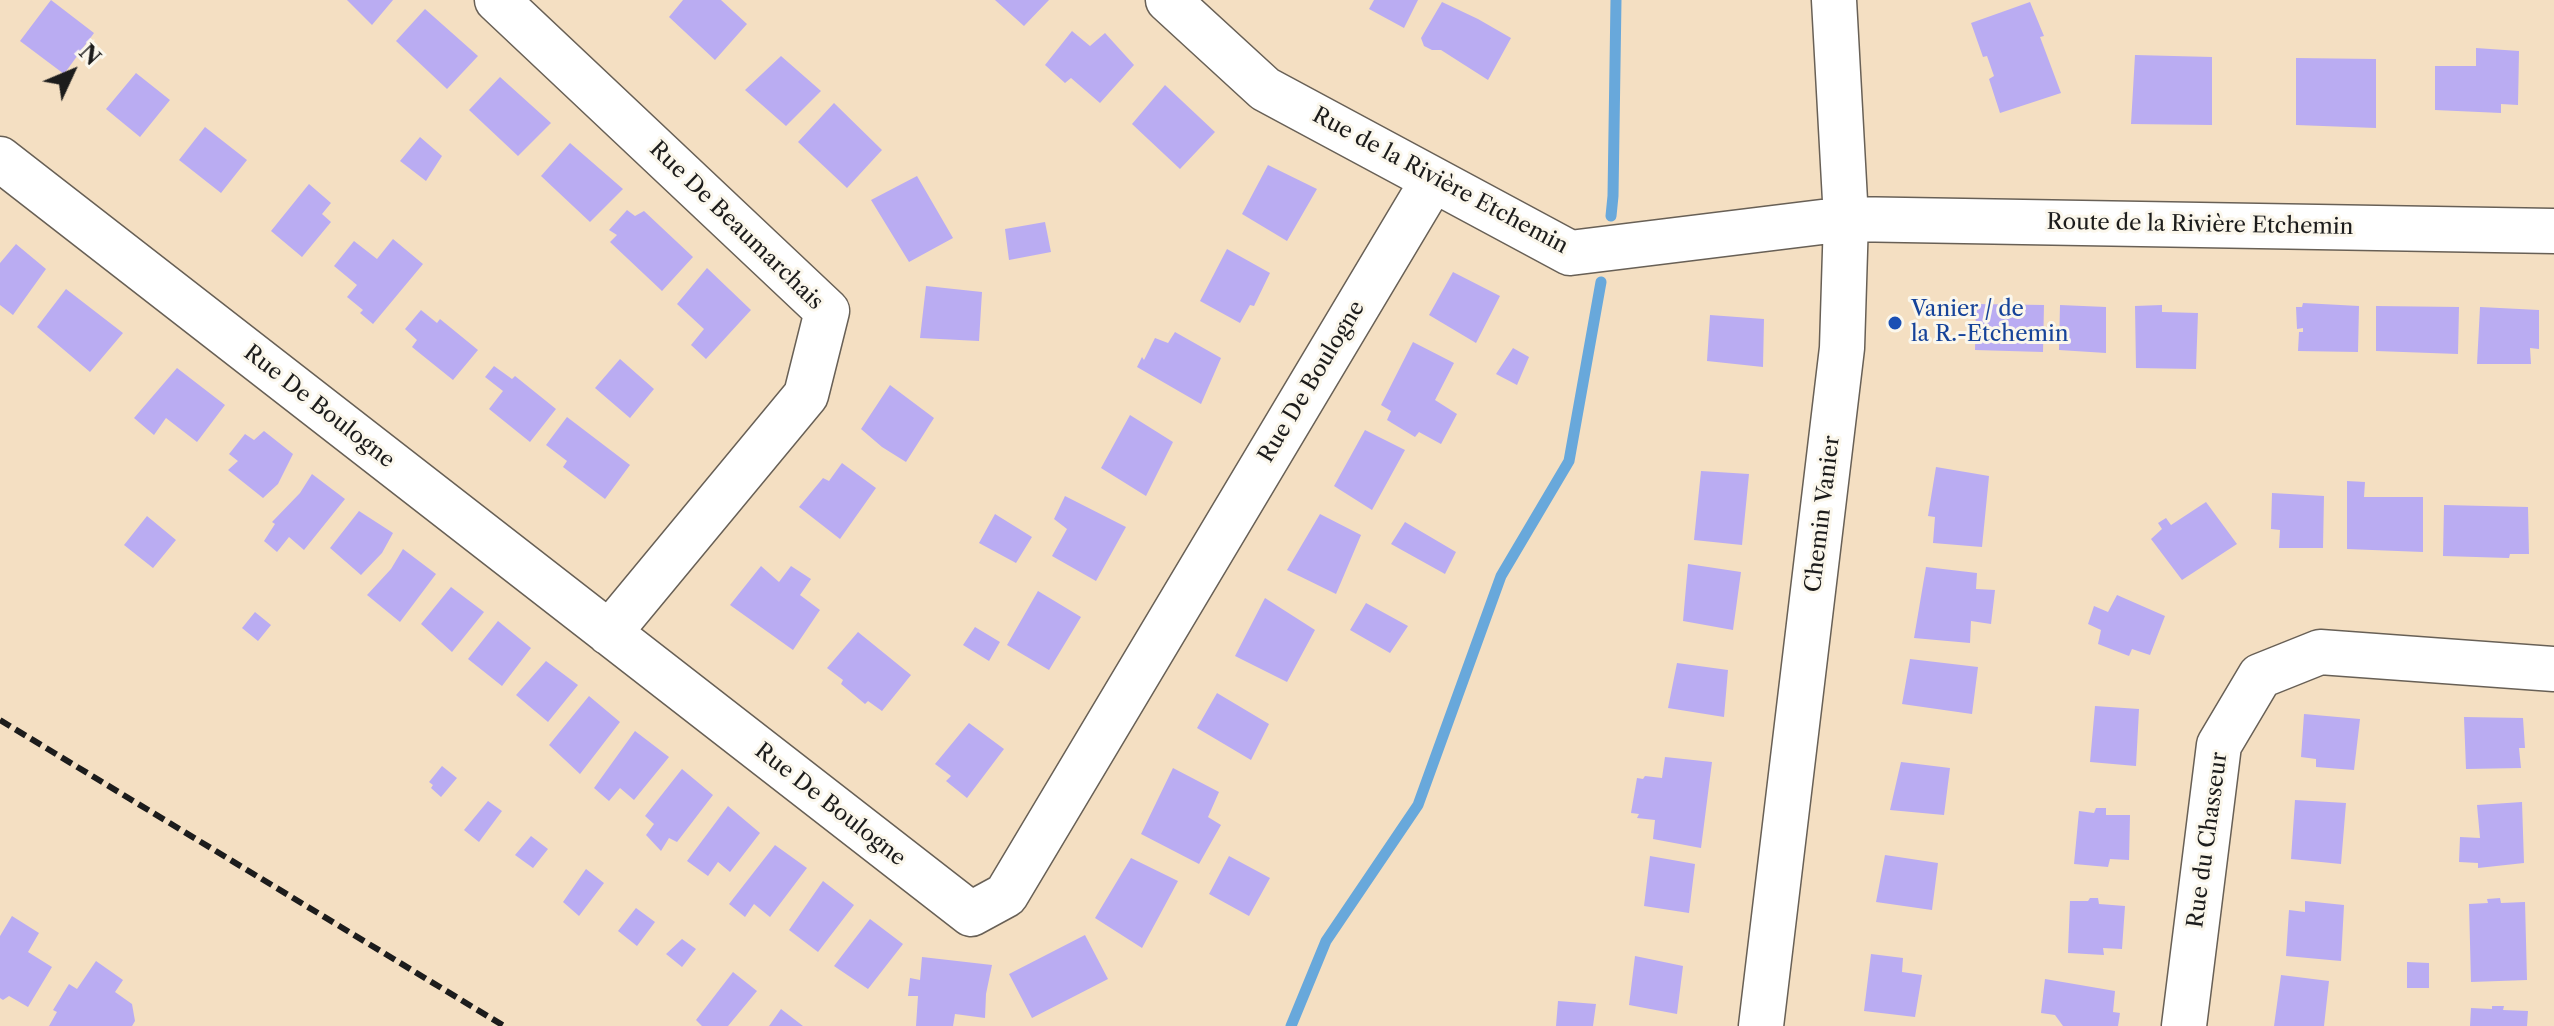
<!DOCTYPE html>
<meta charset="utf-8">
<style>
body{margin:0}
#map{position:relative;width:2554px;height:1026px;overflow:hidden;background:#f4dfc2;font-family:"Libre Caslon Text",serif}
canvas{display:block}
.north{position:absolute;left:32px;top:32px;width:80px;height:80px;-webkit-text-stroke:6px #fbf7ec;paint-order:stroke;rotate:46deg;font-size:22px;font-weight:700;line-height:32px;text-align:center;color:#1c1c1c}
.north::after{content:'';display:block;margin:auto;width:28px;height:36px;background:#1c1c1c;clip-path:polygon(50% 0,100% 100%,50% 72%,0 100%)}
</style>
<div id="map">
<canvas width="2554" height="1026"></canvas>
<div class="north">N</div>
</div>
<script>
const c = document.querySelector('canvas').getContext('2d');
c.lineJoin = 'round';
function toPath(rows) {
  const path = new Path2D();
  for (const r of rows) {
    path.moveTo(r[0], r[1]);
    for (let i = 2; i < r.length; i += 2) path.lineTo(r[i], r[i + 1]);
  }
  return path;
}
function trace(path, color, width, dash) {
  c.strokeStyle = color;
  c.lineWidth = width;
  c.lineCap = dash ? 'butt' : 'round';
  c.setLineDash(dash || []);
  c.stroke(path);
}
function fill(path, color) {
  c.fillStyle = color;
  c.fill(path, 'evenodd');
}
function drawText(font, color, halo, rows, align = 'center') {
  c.font = font + ' "Libre Caslon Text",serif';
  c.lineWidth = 6;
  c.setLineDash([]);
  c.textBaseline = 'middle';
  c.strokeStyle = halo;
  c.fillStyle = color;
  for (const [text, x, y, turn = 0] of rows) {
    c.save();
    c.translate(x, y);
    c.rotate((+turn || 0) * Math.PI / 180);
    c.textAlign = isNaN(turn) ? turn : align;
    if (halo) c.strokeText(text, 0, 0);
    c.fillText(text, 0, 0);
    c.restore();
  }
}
trace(toPath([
 [1611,216,1613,196,1616,0],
 [1291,1026,1326,941,1418,805,1501,576,1569,461,1601,282]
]), '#68a8db', 11);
fill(toPath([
 [51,0,94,33,64,74,20,41],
 [347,0,393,0,372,25],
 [683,0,721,0,747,24,715,60,669,17],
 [995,0,1049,0,1024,26],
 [1374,0,1418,0,1404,28,1369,9],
 [1442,2,1478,19,1511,38,1488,80,1441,50,1432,50,1424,46,1421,38],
 [2030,2,2044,36,2040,37,2061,93,2000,113,1989,79,1994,76,1987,56,1983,57,1971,23],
 [425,9,478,56,447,89,396,41],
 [1072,31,1090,46,1105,33,1134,65,1100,103,1071,78,1065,83,1045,65],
 [2476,48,2519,51,2518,105,2501,104,2501,113,2435,110,2435,66,2476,66],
 [2135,55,2212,57,2212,125,2131,124],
 [781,56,821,91,786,126,745,90],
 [2296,58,2376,59,2376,128,2296,125],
 [136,73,170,100,140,137,106,109],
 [500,77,551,123,518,156,469,110],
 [1165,85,1215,132,1180,169,1132,124],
 [834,103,882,150,847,188,798,142],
 [205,127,247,160,221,193,179,160],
 [420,137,442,156,426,181,400,161],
 [570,143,623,189,590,222,541,176],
 [1268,165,1317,189,1287,241,1242,214],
 [917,176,953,238,909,262,871,200],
 [309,184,331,203,322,214,331,222,302,257,271,231],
 [627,210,635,216,644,211,693,257,662,291,610,242,617,235,609,230],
 [1045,222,1051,252,1009,260,1005,229],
 [393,239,423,264,373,324,360,313,363,310,347,297,357,285,334,266,354,241,377,259],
 [16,244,46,269,13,315,0,305,0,263],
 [1227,249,1270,273,1254,306,1250,305,1240,323,1200,301],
 [707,268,751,310,706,359,691,345,704,329,677,304],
 [1453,272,1500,296,1476,343,1429,315],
 [926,286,982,292,979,341,920,338],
 [66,289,123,333,90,372,37,327],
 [2303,303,2359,306,2358,352,2298,351,2299,332,2303,332,2303,328,2297,329,2296,307,2302,307],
 [1976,304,2044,305,2043,352,1975,350],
 [2060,305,2106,307,2106,353,2059,350],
 [2162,305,2162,312,2198,313,2196,369,2136,368,2135,306],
 [2376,306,2459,307,2458,354,2376,351],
 [2480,307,2539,310,2539,349,2530,348,2531,364,2477,364],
 [421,310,437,323,440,319,478,350,453,380,412,347,417,340,405,329],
 [1710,315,1764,319,1763,367,1707,361],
 [1175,332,1221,358,1201,404,1137,367,1142,357,1144,360,1155,338,1168,343],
 [1413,342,1454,363,1435,400,1457,414,1441,444,1419,432,1415,437,1387,420,1391,411,1381,405],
 [1513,348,1529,357,1517,385,1496,374],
 [620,359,654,389,630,418,595,388],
 [494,366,512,379,515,376,556,409,530,442,489,409,503,391,485,377],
 [177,368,225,405,197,442,166,418,154,435,134,418],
 [890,385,934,418,906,462,882,447,861,429],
 [1130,415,1173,442,1146,496,1101,468],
 [567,417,630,465,605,499,563,467,567,461,546,445],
 [1365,430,1405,450,1372,510,1334,486],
 [264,431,293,454,278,484,263,498,228,470,238,461,229,454,245,434,254,440],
 [842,463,876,488,840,539,799,507,823,478,829,481],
 [1936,467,1989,476,1982,547,1933,543,1935,517,1928,516],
 [1701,471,1749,474,1742,545,1694,540],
 [312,474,345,499,304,550,289,537,277,552,264,541,275,524,272,522,300,493],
 [2347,481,2365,482,2364,497,2423,497,2423,552,2347,549],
 [2272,493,2324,496,2323,548,2279,548,2280,530,2271,529],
 [1065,496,1126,527,1096,581,1052,556,1067,529,1054,519],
 [2206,502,2237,544,2182,580,2151,539,2162,529,2158,523,2166,518,2171,525],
 [2444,505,2528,507,2529,554,2510,554,2509,558,2443,556],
 [359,511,393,533,382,553,361,575,330,548],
 [995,514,1032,537,1016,563,979,543],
 [1320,514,1361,535,1336,594,1287,570],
 [147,516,176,540,153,568,124,545],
 [1405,522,1456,552,1445,574,1391,544],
 [403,549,436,574,400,622,367,595,391,569],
 [1688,564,1741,572,1733,630,1683,621],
 [761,566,779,582,791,566,811,579,800,595,820,610,793,650,730,605],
 [1926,567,1977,573,1976,589,1995,590,1991,624,1971,621,1970,643,1914,638],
 [451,587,484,612,452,652,421,624],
 [1038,591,1081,617,1049,670,1007,645],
 [2117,595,2165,616,2150,655,2132,649,2129,656,2098,644,2101,630,2088,624,2094,606,2108,612],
 [1265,598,1315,630,1287,682,1235,656],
 [1366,603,1408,626,1390,653,1350,630],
 [255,612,271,625,258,641,242,628],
 [498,621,531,648,502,686,468,659],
 [975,627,1000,642,989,661,963,645],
 [858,632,911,675,882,711,868,701,865,704,841,684,843,680,827,668],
 [1910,659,1978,667,1972,714,1902,704],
 [546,661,578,685,548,722,516,695],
 [1677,663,1728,670,1724,717,1668,708],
 [1217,693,1269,724,1251,760,1197,728],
 [589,696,620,722,580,774,549,745],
 [2095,706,2139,709,2136,766,2090,762],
 [2304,714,2360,719,2354,770,2316,767,2316,759,2301,757],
 [2464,717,2523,718,2525,748,2519,748,2521,768,2466,769],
 [969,723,1004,749,967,798,946,781,951,776,935,764],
 [635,731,669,757,634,800,620,788,609,801,594,788],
 [1665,757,1712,762,1701,848,1653,839,1655,820,1637,818,1639,814,1631,813,1637,778,1643,779,1645,776,1662,778],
 [1901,762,1950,768,1944,815,1890,810],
 [442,766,457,778,441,797,431,788,433,785,429,782],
 [1173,768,1219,792,1208,817,1221,825,1199,864,1141,834],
 [682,769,713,795,677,842,669,838,661,851,646,835,654,824,645,816],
 [2295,800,2346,803,2341,864,2291,859],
 [488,801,502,811,479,842,464,830],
 [2522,802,2524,863,2478,868,2478,863,2459,862,2460,837,2480,838,2477,805],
 [728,806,760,833,730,872,718,862,708,876,687,861],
 [2096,808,2106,808,2106,815,2130,815,2129,860,2110,859,2108,867,2074,864,2079,811,2094,813],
 [531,836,548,849,533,868,515,855],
 [775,845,807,868,770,917,754,904,745,917,729,904],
 [1885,855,1938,863,1932,910,1876,902],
 [1229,856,1270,878,1249,916,1209,894],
 [1650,856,1695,864,1689,913,1644,906],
 [1131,858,1178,881,1142,948,1095,918],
 [586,869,604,883,579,916,563,902],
 [823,881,854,905,818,952,789,930],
 [2090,898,2098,898,2099,904,2125,906,2122,949,2103,948,2104,955,2068,953,2070,901,2088,901],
 [2500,898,2501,903,2525,902,2527,980,2471,982,2469,904,2488,903,2487,899],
 [2305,901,2344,905,2341,961,2286,956,2289,910,2305,912],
 [636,908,655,922,637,946,618,931],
 [12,916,39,933,28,952,52,967,28,1007,9,996,3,1000,0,998,0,936],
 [870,919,903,944,868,989,834,966],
 [1085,935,1108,979,1032,1018,1009,974],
 [682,939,696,949,682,967,666,954],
 [1871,954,1903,958,1902,972,1922,975,1915,1017,1864,1011],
 [1635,956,1683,966,1677,1014,1629,1005],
 [922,957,992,965,986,994,985,1018,955,1014,953,1026,916,1026,918,996,908,996,910,978,920,980],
 [96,961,123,980,115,992,132,1004,135,1021,132,1026,49,1026,57,1012,53,1010,69,984,77,989],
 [2407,962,2429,963,2429,988,2407,988],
 [733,972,757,991,728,1026,702,1026,696,1020],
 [2281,975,2329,981,2324,1026,2274,1026],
 [2045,979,2115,991,2113,1012,2120,1013,2118,1026,2063,1026,2055,1015,2041,1013],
 [1558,1001,1596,1004,1593,1026,1556,1026],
 [2492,1006,2504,1006,2503,1010,2528,1011,2527,1026,2470,1026,2471,1008,2492,1009],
 [781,1009,803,1026,769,1026]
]), '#baacf2');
const minor = toPath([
 [497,0,827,311,806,395,609,633],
 [1168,0,1265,89,1570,253,1846,219,2554,231],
 [0,159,971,914,1006,895,1433,180],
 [1761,1026,1842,348,1846,219,1834,0],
 [2184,1026,2219,745,2260,676,2320,652,2554,669]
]);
trace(minor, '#686056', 47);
trace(minor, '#fff', 44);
trace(toPath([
 [0,720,504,1026]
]), '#1c1c1c', 6, [12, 6]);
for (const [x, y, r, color] of [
 [1895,323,8,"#1a4fb4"]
]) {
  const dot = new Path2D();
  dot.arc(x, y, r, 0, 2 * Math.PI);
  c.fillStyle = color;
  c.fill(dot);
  trace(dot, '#fbf7ec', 3);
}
drawText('22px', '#1c1c1c', '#fbf7ec', [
 ["Rue de la Rivière Etchemin",1440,181,28],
 ["Route de la Rivière Etchemin",2200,225,1],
 ["Rue De Beaumarchais",736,226,44],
 ["Rue De Boulogne",1312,382,-59],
 ["Rue De Boulogne",319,407,38],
 ["Chemin Vanier",1823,514,-83],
 ["Rue De Boulogne",830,805,38],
 ["Rue du Chasseur",2208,840,-82]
]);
drawText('22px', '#164399', '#fbf7ec', [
 ["Vanier / de",1911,310],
 ["la R.-Etchemin",1911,335]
], 'left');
</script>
